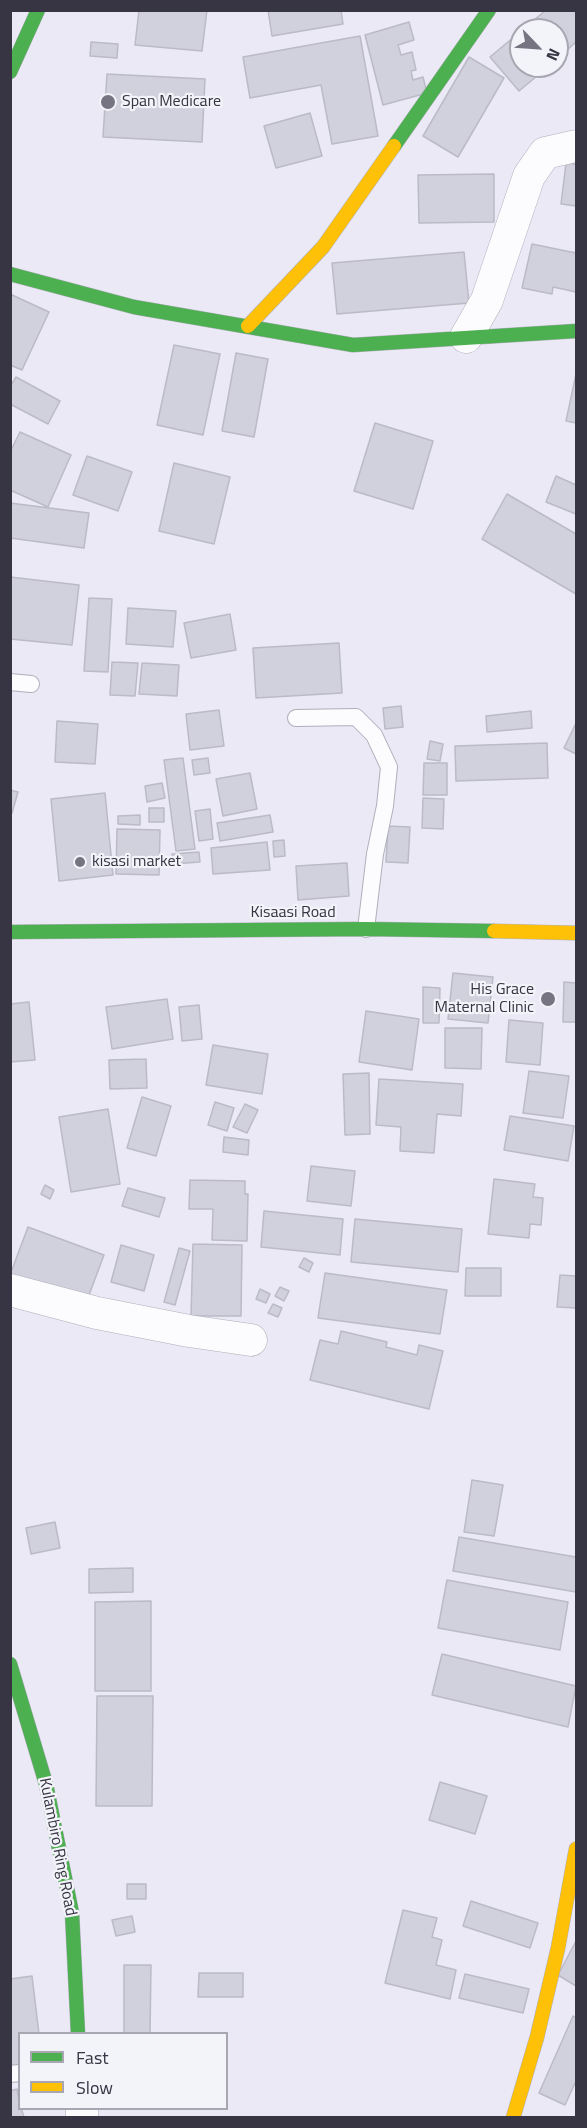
<!DOCTYPE html>
<style>
body{margin:0}
#map{position:relative;width:587px;height:2128px;overflow:hidden;background:#eae9f5;font-family:"Titillium Web",sans-serif}
canvas{display:block}
.frame{position:absolute;inset:0;border:12px solid #373543;pointer-events:none}
.legend{position:absolute;left:18px;top:2032px;width:210px;height:78px;box-sizing:border-box;background:#f3f3fa;border:2px solid #a8a7b1;margin:0;padding:8px 10px;list-style:none;font-size:18px;color:#373543}
.legend li{display:flex;align-items:center;gap:12px;height:30px}
.legend b{width:30px;border:2px solid #a8a7b1}
.north{position:absolute;left:509px;top:18px;width:60px;height:60px;box-sizing:border-box;background:#f3f3fa;border:2px solid #a8a7b1;border-radius:50%;rotate:115deg;font-size:16px;font-weight:700;line-height:24px;text-align:center;color:#373543}
.north::after{content:'';display:block;margin:auto;width:21px;height:27px;background:#767481;clip-path:polygon(50% 0,100% 100%,50% 72%,0 100%)}
</style>
<div id="map">
<canvas width="587" height="2128"></canvas>
<div class="frame"></div>
<ul class="legend">
<li><b style="height:8px;background:#4caf50"></b>Fast</li>
<li><b style="height:8px;background:#ffc107"></b>Slow</li>
</ul>
<div class="north">N</div>
</div>
<script>
const c = document.querySelector('canvas').getContext('2d');
c.lineJoin = 'round';
function fill(path, color) {
  c.fillStyle = color;
  c.fill(path, 'evenodd');
}
function toPath(rows) {
  const path = new Path2D();
  for (const r of rows) {
    path.moveTo(r[0], r[1]);
    for (let i = 2; i < r.length; i += 2) path.lineTo(r[i], r[i + 1]);
  }
  return path;
}
function trace(path, color, width, dash) {
  c.strokeStyle = color;
  c.lineWidth = width;
  c.lineCap = dash ? 'butt' : 'round';
  c.setLineDash(dash || []);
  c.stroke(path);
}
function drawText(font, color, halo, rows, align = 'center') {
  c.font = font + ' "Titillium Web",sans-serif';
  c.lineWidth = 4.5;
  c.setLineDash([]);
  c.textBaseline = 'middle';
  c.strokeStyle = halo;
  c.fillStyle = color;
  for (const [text, x, y, turn = 0] of rows) {
    c.save();
    c.translate(x, y);
    c.rotate((+turn || 0) * Math.PI / 180);
    c.textAlign = isNaN(turn) ? turn : align;
    if (halo) c.strokeText(text, 0, 0);
    c.fillText(text, 0, 0);
    c.restore();
  }
}
const building = toPath([
 [139,10,207,10,202,51,135,45,139,10],
 [268,10,341,10,343,24,272,36,268,10],
 [546,10,576,11,576,42,557,59,557,30,522,30,546,10],
 [409,22,414,40,398,45,401,55,412,52,416,70,411,71,413,80,423,77,427,93,383,105,365,35,409,22],
 [521,31,521,66,549,66,519,91,490,57,521,31],
 [360,36,378,136,332,144,321,85,250,98,243,57,360,36],
 [91,42,118,44,117,58,90,56,91,42],
 [469,57,504,78,458,157,423,136,469,57],
 [107,74,205,79,202,142,103,137,107,74],
 [310,113,322,156,276,168,264,126,310,113],
 [566,163,576,164,576,206,561,204,566,163],
 [494,174,494,222,419,223,418,175,494,174],
 [532,244,576,253,576,292,553,287,552,294,522,288,532,244],
 [464,252,469,303,337,314,332,263,464,252],
 [10,294,49,312,22,370,10,365,10,294],
 [174,345,220,354,203,435,157,425,174,345],
 [236,353,268,359,254,437,222,431,236,353],
 [576,374,576,423,566,421,576,374],
 [16,377,60,401,48,424,10,404,10,387,16,377],
 [375,423,433,441,413,509,354,491,375,423],
 [20,432,71,455,48,507,10,490,10,452,20,432],
 [87,456,132,472,118,511,73,495,87,456],
 [174,463,230,477,214,544,159,531,174,463],
 [556,476,576,485,576,514,546,502,556,476],
 [507,494,576,534,576,594,482,539,507,494],
 [10,503,89,513,84,548,10,538,10,503],
 [10,577,79,585,72,645,10,639,10,577],
 [89,598,112,599,108,672,84,671,89,598],
 [128,608,176,611,173,647,126,644,128,608],
 [230,614,236,650,191,658,184,623,230,614],
 [339,643,342,693,256,698,253,648,339,643],
 [112,662,138,663,135,696,110,695,112,662],
 [142,663,179,665,177,696,139,694,142,663],
 [401,706,403,727,385,729,383,708,401,706],
 [219,710,224,746,190,750,186,714,219,710],
 [531,711,532,728,487,732,486,716,531,711],
 [57,721,98,724,95,764,55,762,57,721],
 [576,723,576,754,564,748,576,723],
 [430,741,443,744,440,761,427,759,430,741],
 [547,743,548,778,456,781,455,746,547,743],
 [183,758,195,849,176,851,164,760,183,758],
 [208,758,210,773,194,775,192,760,208,758],
 [424,763,447,763,447,795,423,795,424,763],
 [250,773,257,809,223,816,216,779,250,773],
 [162,783,165,798,147,802,145,786,162,783],
 [10,790,18,792,12,813,10,812,10,790],
 [105,793,113,875,59,881,51,799,105,793],
 [423,798,444,799,443,829,422,828,423,798],
 [149,808,164,808,164,822,149,822,149,808],
 [210,809,213,839,199,841,195,811,210,809],
 [140,815,140,825,118,824,118,816,140,815],
 [270,815,273,832,220,841,217,823,270,815],
 [388,826,410,827,408,863,386,862,388,826],
 [117,829,160,830,159,875,116,874,117,829],
 [284,840,285,856,274,857,273,841,284,840],
 [267,842,270,870,213,874,211,848,267,842],
 [199,852,200,862,173,864,172,854,199,852],
 [347,863,349,896,298,900,296,866,347,863],
 [453,973,493,977,488,1023,448,1019,453,973],
 [564,982,576,983,576,1022,563,1022,564,982],
 [423,987,440,988,439,1023,423,1023,423,987],
 [167,999,173,1039,112,1049,106,1007,167,999],
 [29,1002,35,1060,10,1062,10,1004,29,1002],
 [199,1005,202,1039,182,1041,179,1007,199,1005],
 [366,1011,419,1019,412,1070,359,1062,366,1011],
 [509,1020,543,1023,540,1065,506,1062,509,1020],
 [445,1028,482,1028,481,1069,445,1068,445,1028],
 [213,1045,268,1054,262,1094,206,1085,213,1045],
 [146,1059,147,1088,110,1089,109,1060,146,1059],
 [529,1071,569,1076,563,1118,523,1113,529,1071],
 [369,1073,370,1134,345,1135,343,1074,369,1073],
 [379,1079,463,1084,461,1116,437,1114,434,1153,400,1151,401,1127,376,1125,379,1079],
 [142,1097,171,1106,156,1156,127,1148,142,1097],
 [215,1102,234,1108,227,1131,208,1125,215,1102],
 [245,1104,258,1110,247,1133,233,1127,245,1104],
 [108,1109,120,1184,71,1192,59,1117,108,1109],
 [510,1116,574,1126,568,1161,504,1150,510,1116],
 [224,1137,249,1140,248,1155,223,1152,224,1137],
 [311,1166,355,1171,351,1206,307,1201,311,1166],
 [494,1179,535,1184,533,1197,543,1198,541,1225,530,1224,529,1238,488,1234,494,1179],
 [190,1180,245,1181,245,1194,248,1194,247,1241,212,1240,213,1209,189,1209,190,1180],
 [45,1185,54,1190,50,1199,41,1194,45,1185],
 [128,1188,165,1198,159,1217,122,1206,128,1188],
 [264,1211,343,1219,340,1255,261,1247,264,1211],
 [355,1219,462,1229,458,1272,351,1262,355,1219],
 [28,1227,104,1255,86,1303,10,1275,28,1227],
 [193,1244,242,1245,241,1316,191,1316,193,1244],
 [121,1245,154,1255,144,1291,111,1282,121,1245],
 [179,1248,190,1251,175,1305,164,1302,179,1248],
 [304,1258,313,1263,309,1272,299,1267,304,1258],
 [466,1268,501,1268,501,1296,465,1296,466,1268],
 [325,1273,447,1290,440,1334,318,1318,325,1273],
 [560,1275,576,1276,576,1308,557,1307,560,1275],
 [280,1287,289,1291,284,1301,275,1296,280,1287],
 [260,1289,270,1294,266,1303,256,1299,260,1289],
 [273,1304,282,1308,278,1317,268,1313,273,1304],
 [341,1331,387,1342,386,1347,417,1355,419,1345,443,1351,429,1409,310,1380,320,1340,338,1344,341,1331],
 [472,1480,503,1485,494,1536,464,1532,472,1480],
 [55,1522,60,1548,31,1554,26,1528,55,1522],
 [459,1537,576,1557,576,1592,453,1571,459,1537],
 [133,1568,133,1592,89,1593,89,1569,133,1568],
 [447,1580,568,1602,560,1650,438,1628,447,1580],
 [151,1601,151,1691,95,1691,95,1602,151,1601],
 [442,1654,576,1686,568,1727,432,1695,442,1654],
 [97,1696,153,1696,152,1806,96,1806,97,1696],
 [440,1782,487,1796,475,1834,429,1820,440,1782],
 [127,1884,146,1884,146,1899,127,1899,127,1884],
 [471,1901,538,1923,530,1948,463,1926,471,1901],
 [403,1910,437,1918,432,1937,442,1940,436,1965,456,1970,450,1999,385,1983,403,1910],
 [132,1916,135,1932,116,1936,112,1920,132,1916],
 [576,1941,576,1986,558,1975,576,1941],
 [124,1965,151,1965,150,2034,124,2034,124,1965],
 [199,1973,243,1973,243,1997,198,1997,199,1973],
 [465,1974,529,1989,523,2013,459,1998,465,1974],
 [32,1976,39,2034,20,2034,20,2066,10,2067,10,1979,32,1976],
 [573,2016,576,2018,576,2081,565,2105,539,2093,573,2016],
 [17,2089,20,2108,21,2108,24,2117,10,2118,10,2091,17,2089]
]);
fill(building, '#d1d0dd');
trace(building, '#bbbac6', 1.5);
const lane = toPath([
 [10,682,31,684],
 [296,718,356,717,374,735,389,767,385,806,375,854,366,929],
 [10,2074,20,2073]
]);
const street = toPath([
 [466,337,487,300,529,176,545,153,576,146],
 [10,1290,97,1313,189,1331,251,1340],
 [82,2118,82,2108]
]);
const fast = toPath([
 [10,72,38,10],
 [394,146,489,10],
 [10,274,134,307,353,345,576,331],
 [10,932,366,929,494,931],
 [10,1664,46,1784,72,1913,78,2034]
]);
const slow = toPath([
 [248,326,323,247,394,146],
 [494,931,576,933],
 [513,2118,537,2037,558,1948,576,1849]
]);
trace(lane, '#afaeba', 18);
trace(street, '#afaeba', 33);
trace(fast, '#afaeba', 15);
trace(slow, '#afaeba', 15);
trace(lane, '#fcfcfe', 16);
trace(street, '#fcfcfe', 32);
trace(fast, '#4caf50', 14);
trace(slow, '#ffc107', 14);
for (const [x, y, r, color] of [
 [108,102,8,"#767481"],
 [80,862,6,"#767481"],
 [548,999,8,"#767481"]
]) {
  const dot = new Path2D();
  dot.arc(x, y, r, 0, 2 * Math.PI);
  c.fillStyle = color;
  c.fill(dot);
  trace(dot, '#f3f3fa', 2);
}
drawText('16px', '#373543', '#f3f3fa', [
 ["Span Medicare",122,102],
 ["kisasi market",92,862],
 ["His Grace",534,990,"right"],
 ["Maternal Clinic",534,1008,"right"]
], 'left');
drawText('16px', '#373543', '#f3f3fa', [
 ["Kisaasi Road",293,913],
 ["Kulambiro Ring Road",57,1847,79]
]);
</script>
